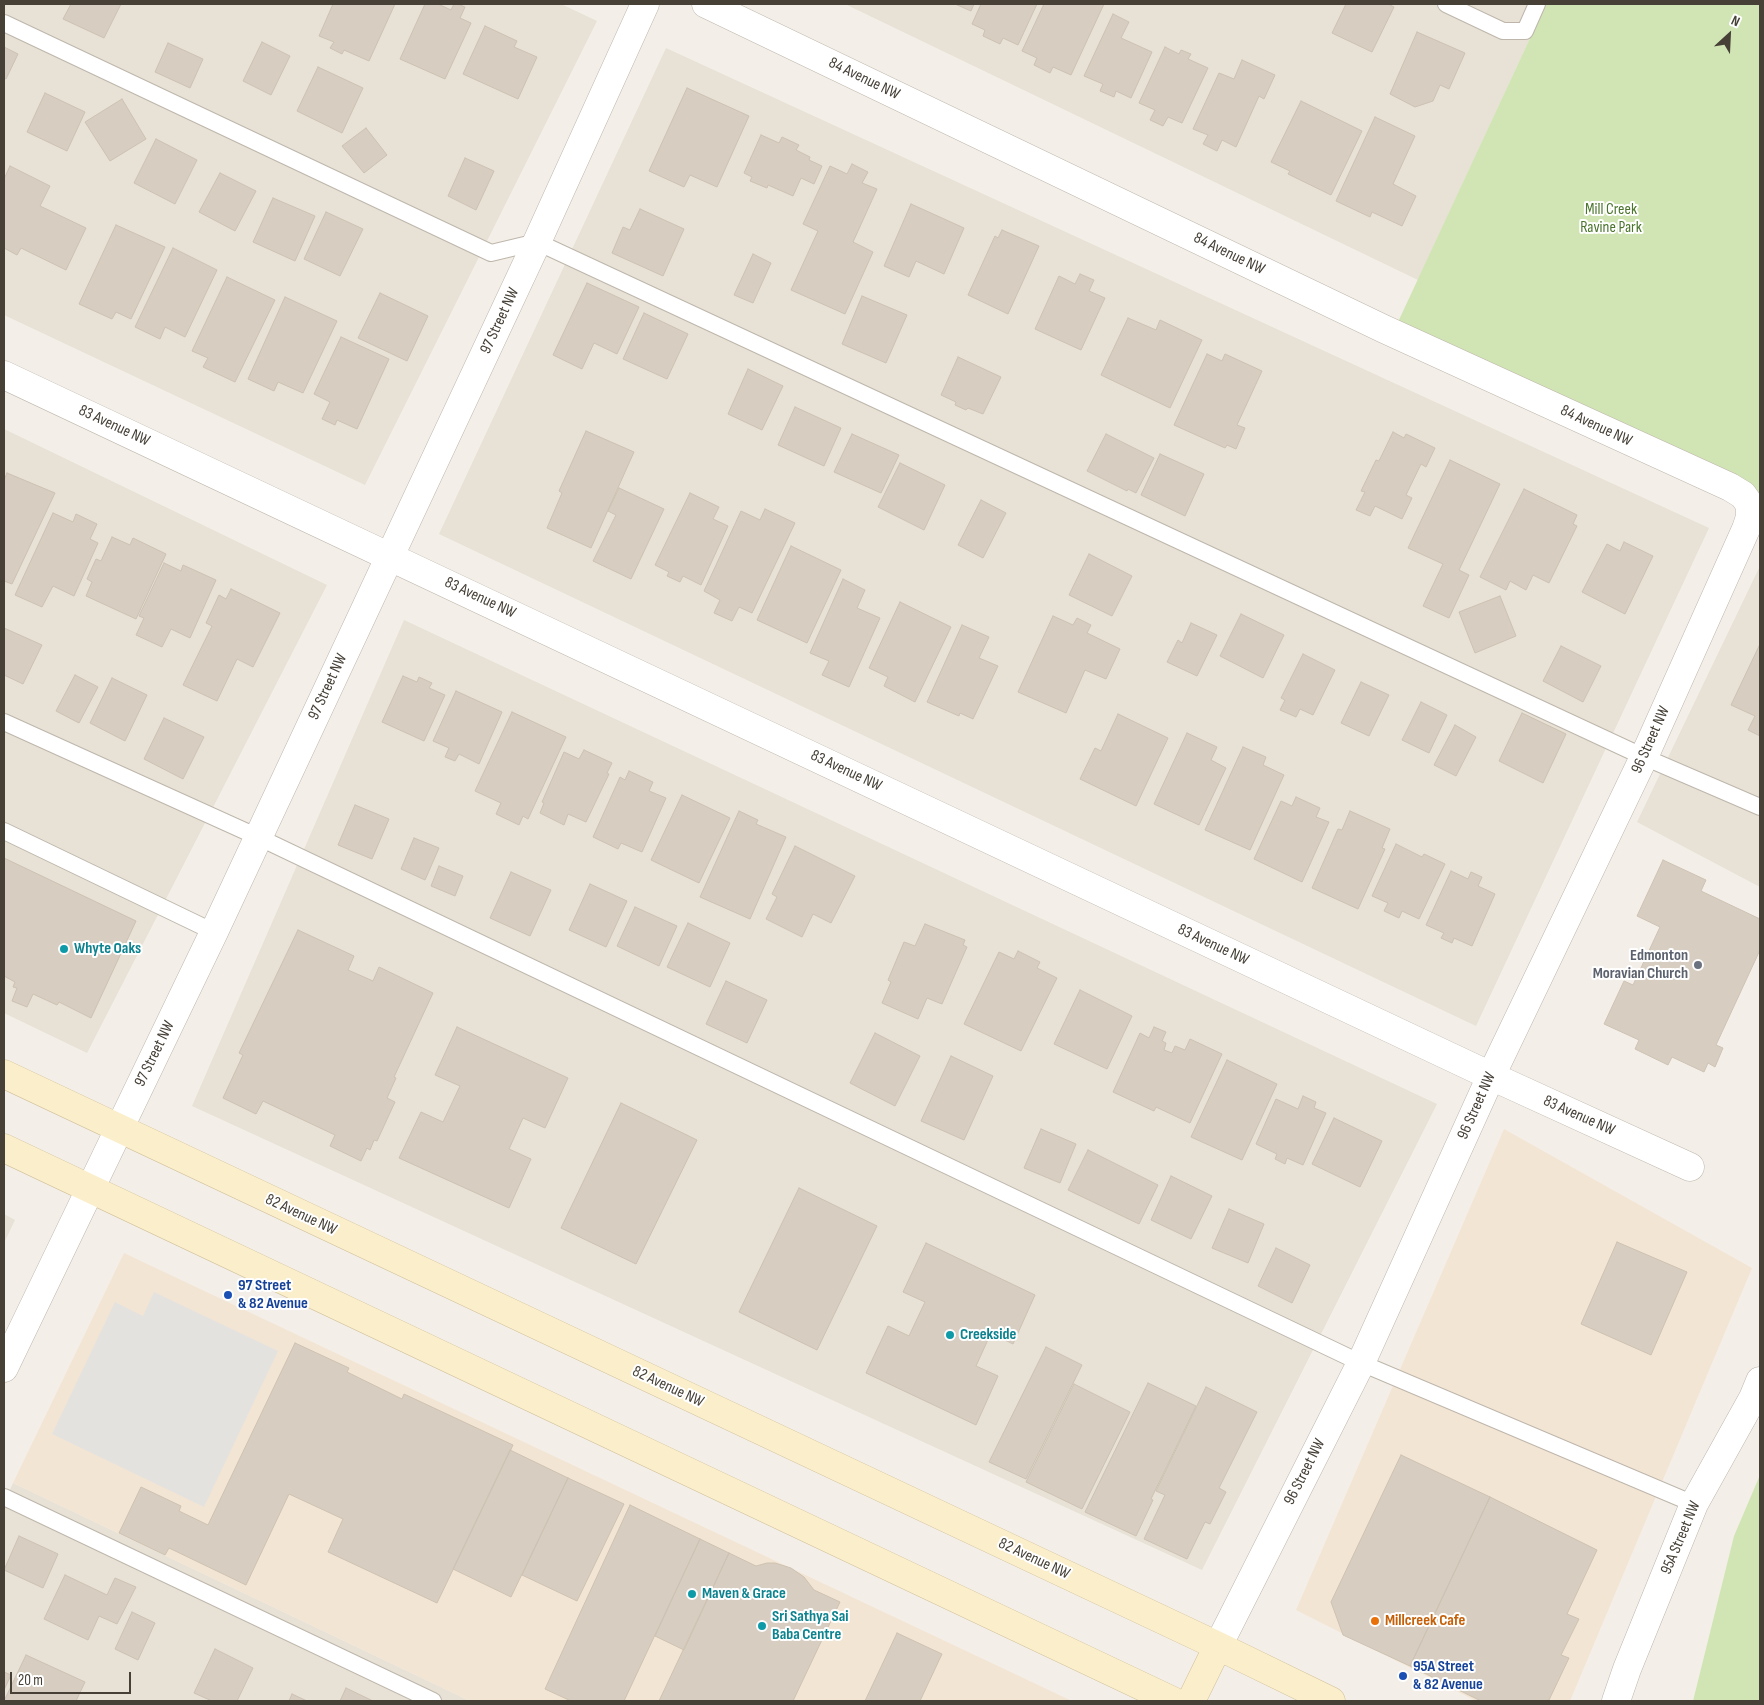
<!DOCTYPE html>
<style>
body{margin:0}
#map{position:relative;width:1764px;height:1705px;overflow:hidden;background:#f3efe8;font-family:"Sofia Sans Condensed",sans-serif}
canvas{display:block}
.frame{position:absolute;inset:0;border:5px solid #464037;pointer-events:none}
.north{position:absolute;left:1704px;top:10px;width:50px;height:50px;-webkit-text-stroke:4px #fff;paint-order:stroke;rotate:25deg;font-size:14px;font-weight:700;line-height:20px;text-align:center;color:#464037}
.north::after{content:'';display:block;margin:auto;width:18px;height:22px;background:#464037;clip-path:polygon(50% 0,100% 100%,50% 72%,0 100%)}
.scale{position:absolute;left:10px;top:1672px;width:121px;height:22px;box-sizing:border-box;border:2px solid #464037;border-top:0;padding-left:6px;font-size:15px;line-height:18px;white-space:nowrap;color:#464037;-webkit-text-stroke:4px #fff;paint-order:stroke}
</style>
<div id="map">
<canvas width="1764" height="1705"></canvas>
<div class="frame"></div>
<div class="north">N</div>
<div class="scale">20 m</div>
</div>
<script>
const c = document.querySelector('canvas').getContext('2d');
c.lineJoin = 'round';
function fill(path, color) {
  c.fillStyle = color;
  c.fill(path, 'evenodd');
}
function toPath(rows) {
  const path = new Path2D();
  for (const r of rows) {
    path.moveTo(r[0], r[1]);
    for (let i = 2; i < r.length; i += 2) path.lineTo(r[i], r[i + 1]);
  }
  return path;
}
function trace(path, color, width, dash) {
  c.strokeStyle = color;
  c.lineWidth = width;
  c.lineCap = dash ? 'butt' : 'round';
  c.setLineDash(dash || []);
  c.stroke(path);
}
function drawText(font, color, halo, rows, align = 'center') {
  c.font = font + ' "Sofia Sans Condensed",sans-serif';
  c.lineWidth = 4;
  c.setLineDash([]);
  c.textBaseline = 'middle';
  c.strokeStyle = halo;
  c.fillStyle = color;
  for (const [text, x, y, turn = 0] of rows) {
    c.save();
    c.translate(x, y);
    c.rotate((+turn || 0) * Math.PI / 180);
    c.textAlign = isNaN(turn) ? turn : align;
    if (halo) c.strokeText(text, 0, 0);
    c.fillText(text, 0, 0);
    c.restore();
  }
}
fill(toPath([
 [4,4,561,4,597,21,365,485,4,315],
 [845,4,1546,4,1418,280],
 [666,48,1709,528,1476,1026,439,534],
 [4,429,327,585,87,1053,4,1013],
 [1760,566,1760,887,1637,822],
 [404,620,1437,1104,1202,1570,192,1106],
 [4,1214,15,1220,4,1243],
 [13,1483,470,1701,4,1701,4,1503]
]), '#e7e1d6');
fill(toPath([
 [1504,1129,1752,1268,1570,1701,1476,1701,1296,1610],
 [124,1253,1072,1701,470,1701,13,1483]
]), '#f3e5d4');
fill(toPath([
 [1546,4,1760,4,1760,516,1391,337],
 [1760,1475,1760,1701,1693,1701,1734,1536]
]), '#d0e5b3');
fill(toPath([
 [154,1292,278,1351,204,1507,52,1434,115,1302,143,1316]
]), '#e4e2df');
const building = toPath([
 [71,4,121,4,104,38,63,19,71,4],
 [333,4,395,4,369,61,344,50,342,54,330,48,334,42,319,36,333,4],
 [425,4,438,4,451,10,454,4,458,4,465,7,460,18,471,23,445,79,400,59,425,4],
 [955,4,974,4,971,11,955,4],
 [981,4,1037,4,1018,45,1003,38,1000,44,983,36,985,30,972,24,981,4],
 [1044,4,1104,4,1071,75,1053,67,1050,73,1034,65,1037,58,1022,51,1044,4],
 [1346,4,1388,4,1394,7,1372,52,1332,33,1346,4],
 [1113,14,1129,22,1121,38,1152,52,1131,98,1116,91,1114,97,1100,91,1103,84,1084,76,1113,14],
 [485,26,517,41,514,47,537,57,518,99,463,74,485,26],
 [1417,32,1465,53,1449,89,1440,85,1433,101,1415,107,1390,94,1417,32],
 [262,42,290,56,271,95,243,81,262,42],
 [168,43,203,59,190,88,155,72,168,43],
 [4,47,18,54,6,79,4,78,4,47],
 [1165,47,1179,54,1181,50,1191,54,1188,59,1208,68,1182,123,1168,117,1163,126,1150,120,1155,110,1139,103,1165,47],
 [1242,60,1275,75,1264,99,1259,96,1236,147,1222,140,1217,151,1203,144,1208,135,1193,129,1219,73,1234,79,1242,60],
 [318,67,363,88,342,133,297,111,318,67],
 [687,88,749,116,717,187,690,175,684,187,649,171,687,88],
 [45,93,85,112,67,151,27,132,45,93],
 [122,99,146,139,110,161,85,122,122,99],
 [1301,101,1362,131,1331,195,1288,174,1290,171,1271,162,1301,101],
 [1375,117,1415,136,1393,184,1416,196,1402,226,1372,212,1370,217,1336,201,1375,117],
 [366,128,387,155,364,173,342,146,366,128],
 [761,135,779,143,782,137,799,145,796,150,810,157,809,160,822,166,814,184,801,178,793,196,768,185,767,188,750,181,752,177,744,173,761,135],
 [156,139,197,160,175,204,134,183,156,139],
 [465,158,494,171,476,210,448,196,465,158],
 [852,164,868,172,862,183,877,189,853,242,873,252,845,314,791,290,818,231,803,224,830,166,847,174,852,164],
 [10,166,50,186,40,206,86,228,66,270,21,248,17,255,4,248,4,179,10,166],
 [220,173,256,191,235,231,199,212,220,173],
 [273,198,315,216,295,261,253,242,273,198],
 [911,204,964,228,944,274,916,261,909,277,884,266,911,204],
 [640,209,684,229,663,276,612,253,623,227,630,230,640,209],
 [326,212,363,229,340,276,304,259,326,212],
 [116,225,165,247,131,319,116,312,112,319,79,304,116,225],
 [1002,230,1039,246,1008,314,968,295,995,236,998,238,1002,230],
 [173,248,217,270,185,337,165,327,160,339,135,327,173,248],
 [753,254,771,263,753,303,734,295,753,254],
 [1080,274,1094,280,1089,291,1105,298,1081,350,1035,329,1059,276,1075,284,1080,274],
 [227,277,275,300,235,382,203,367,208,358,192,351,227,277],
 [587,283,639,307,617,354,594,343,582,369,553,355,587,283],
 [380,293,428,316,407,361,358,338,380,293],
 [862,296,907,315,886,363,842,344,862,296],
 [285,297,337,321,303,393,278,382,274,391,248,379,285,297],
 [644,313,688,334,667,379,623,359,644,313],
 [1128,318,1156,330,1160,320,1202,340,1170,408,1101,375,1128,318],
 [341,337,389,359,357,429,337,420,335,425,322,419,330,402,314,394,341,337],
 [1207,354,1222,361,1225,354,1262,371,1237,425,1245,428,1236,449,1227,445,1225,448,1174,425,1207,354],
 [958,357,1001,377,983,414,968,408,966,410,955,405,956,402,941,395,958,357],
 [748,369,783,386,762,430,728,414,748,369],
 [795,407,841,428,824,466,778,445,795,407],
 [586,431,634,452,591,548,547,528,562,493,559,491,586,431],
 [1393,432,1404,438,1406,434,1435,448,1426,467,1421,464,1406,495,1412,498,1402,519,1375,506,1370,516,1356,510,1365,492,1361,491,1376,460,1379,461,1393,432],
 [852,434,899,455,881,493,834,472,852,434],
 [1106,434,1154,458,1136,493,1128,489,1127,491,1087,471,1106,434],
 [1160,454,1204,474,1185,516,1141,495,1160,454],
 [1450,460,1500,484,1459,570,1469,575,1449,618,1423,606,1443,564,1408,548,1450,460],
 [900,463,945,485,924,530,878,507,900,463],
 [7,473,55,493,12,584,4,581,4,480,7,473],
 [619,488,664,509,631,579,593,561,616,515,608,511,619,488],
 [1524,489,1577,515,1573,524,1577,526,1549,583,1533,575,1526,590,1510,581,1506,590,1480,577,1524,489],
 [690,493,719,507,713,519,728,526,701,585,683,576,680,582,667,576,669,572,655,565,690,493],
 [981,500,1006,513,983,558,958,545,981,500],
 [765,509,795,523,752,613,739,607,732,621,714,613,720,600,704,591,741,511,760,520,765,509],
 [53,513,73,522,76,514,97,524,90,539,98,543,74,596,53,586,42,607,15,595,53,513],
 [112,537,130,545,133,538,166,554,136,619,86,596,92,582,87,579,96,559,101,561,112,537],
 [1624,542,1653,556,1625,614,1582,592,1607,544,1620,551,1624,542],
 [791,546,841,570,807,643,757,620,791,546],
 [1089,554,1132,576,1112,616,1069,595,1089,554],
 [164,563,181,571,183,565,216,580,190,638,171,629,162,647,136,635,144,618,139,616,164,563],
 [843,579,865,590,857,608,880,618,849,687,822,675,829,661,810,653,843,579],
 [231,589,280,613,253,667,237,659,217,701,183,685,212,626,206,623,219,595,226,599,231,589],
 [1500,596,1516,636,1475,653,1459,612,1500,596],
 [900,602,951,627,915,702,884,686,888,677,869,668,900,602],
 [1241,614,1284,635,1263,678,1220,656,1241,614],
 [1053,616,1073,625,1077,618,1091,625,1087,633,1120,649,1106,679,1085,670,1066,713,1018,692,1053,616],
 [1191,623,1217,635,1197,676,1167,662,1178,640,1182,643,1191,623],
 [962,625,989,637,979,658,998,666,973,719,960,713,959,716,927,702,962,625],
 [4,628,42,645,23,684,4,675,4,628],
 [1760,644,1760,736,1748,730,1755,716,1731,705,1760,644],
 [1561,646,1601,666,1583,702,1543,681,1561,646],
 [1303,654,1335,670,1313,715,1300,709,1296,717,1280,710,1285,700,1281,698,1303,654],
 [75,675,98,687,79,723,56,711,75,675],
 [403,676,417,682,419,677,432,683,429,688,445,695,424,741,382,722,403,676],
 [112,678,147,695,125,741,90,723,112,678],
 [1361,682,1389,695,1369,736,1341,723,1361,682],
 [456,691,502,712,479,764,459,754,455,761,445,757,449,748,433,741,456,691],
 [1421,702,1447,715,1429,753,1402,740,1421,702],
 [512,712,566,737,528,819,523,816,519,825,496,814,501,803,475,791,512,712],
 [1522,713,1566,734,1543,783,1499,761,1522,713],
 [1118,714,1168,738,1136,806,1080,779,1095,748,1101,751,1118,714],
 [164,718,204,737,183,779,144,759,164,718],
 [1455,725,1476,737,1456,776,1434,765,1455,725],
 [1187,733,1217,747,1211,760,1226,768,1199,825,1154,804,1187,733],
 [1243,747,1266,757,1263,765,1284,775,1250,850,1205,830,1243,747],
 [584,750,612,763,607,773,609,774,586,822,568,814,564,825,540,813,544,803,542,802,564,752,579,759,584,750],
 [629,771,653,782,649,791,666,798,642,852,621,843,618,849,593,837,620,777,625,780,629,771],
 [682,795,730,818,699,883,651,860,682,795],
 [1296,797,1320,808,1316,817,1329,822,1302,882,1254,859,1281,801,1292,806,1296,797],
 [355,805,389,819,372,859,338,845,355,805],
 [739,811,758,820,756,824,786,837,750,919,700,897,739,811],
 [1350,811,1390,829,1382,848,1385,849,1358,909,1312,888,1338,829,1342,830,1350,811],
 [414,838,439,848,425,880,401,869,414,838],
 [1396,844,1422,857,1424,854,1445,864,1419,919,1402,911,1399,918,1384,911,1388,903,1372,896,1396,844],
 [795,846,855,876,831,923,813,914,802,937,766,919,777,897,772,894,795,846],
 [4,858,136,921,91,1018,59,1002,57,1005,33,994,27,1007,12,1001,17,988,13,987,15,982,4,976,4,858],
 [1663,860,1706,880,1701,891,1760,919,1760,950,1716,1045,1723,1048,1715,1067,1708,1063,1704,1072,1672,1057,1668,1065,1635,1049,1639,1040,1604,1024,1624,981,1633,985,1660,927,1637,916,1663,860],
 [439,866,463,876,455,896,431,886,439,866],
 [1451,871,1468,879,1471,872,1482,877,1478,886,1495,894,1472,946,1454,938,1452,943,1441,938,1444,933,1426,925,1451,871],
 [511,872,551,890,530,936,490,918,511,872],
 [590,884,627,901,606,947,569,930,590,884],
 [635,907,677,926,659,966,617,946,635,907],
 [688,923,730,943,710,987,667,967,688,923],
 [925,924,965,940,963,945,967,947,942,1004,927,998,918,1019,882,1003,891,982,888,980,904,942,915,946,925,924],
 [298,930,354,956,348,970,373,981,379,967,433,993,394,1077,396,1078,387,1098,395,1102,377,1141,374,1140,370,1150,367,1148,361,1161,330,1146,335,1135,263,1101,256,1114,223,1098,243,1055,239,1053,298,930],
 [1018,951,1040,962,1037,968,1057,978,1021,1051,964,1024,999,952,1014,959,1018,951],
 [726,981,767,1000,747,1043,706,1024,726,981],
 [1080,990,1132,1016,1107,1069,1054,1044,1080,990],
 [457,1027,568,1078,545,1128,523,1118,509,1149,531,1159,509,1208,399,1158,421,1112,443,1122,460,1086,435,1075,457,1027],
 [1154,1027,1166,1032,1162,1041,1166,1043,1164,1050,1172,1053,1175,1046,1185,1050,1190,1039,1222,1054,1190,1123,1156,1107,1154,1111,1113,1092,1140,1033,1149,1038,1154,1027],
 [875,1033,920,1056,895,1106,850,1083,875,1033],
 [951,1056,993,1076,964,1140,921,1121,951,1056],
 [1227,1060,1277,1084,1242,1160,1191,1137,1227,1060],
 [1303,1096,1316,1102,1314,1108,1326,1113,1303,1165,1287,1158,1285,1164,1275,1159,1277,1154,1256,1144,1276,1099,1298,1109,1303,1096],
 [621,1103,697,1140,636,1264,561,1228,621,1103],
 [1334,1118,1382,1141,1360,1187,1312,1164,1334,1118],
 [1041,1129,1076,1144,1060,1183,1024,1168,1041,1129],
 [1088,1150,1158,1185,1139,1224,1068,1190,1088,1150],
 [1171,1176,1212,1196,1191,1239,1151,1220,1171,1176],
 [799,1188,877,1226,817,1350,739,1312,799,1188],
 [1229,1209,1264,1224,1248,1263,1212,1248,1229,1209],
 [1617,1242,1687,1272,1651,1355,1581,1324,1617,1242],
 [926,1243,1035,1295,1013,1344,991,1333,976,1366,998,1376,976,1425,866,1373,888,1326,909,1336,925,1302,903,1292,926,1243],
 [1276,1248,1310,1265,1292,1303,1258,1286,1276,1248],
 [295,1343,349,1368,347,1372,402,1399,404,1394,513,1445,437,1603,328,1552,343,1519,289,1494,246,1585,169,1548,165,1555,119,1533,141,1487,181,1506,179,1511,208,1525,295,1343],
 [1046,1347,1082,1365,1026,1479,989,1462,1046,1347],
 [1148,1383,1196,1406,1151,1499,1153,1500,1136,1536,1085,1512,1148,1383],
 [1074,1384,1130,1412,1082,1509,1026,1482,1074,1384],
 [1206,1387,1257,1412,1219,1488,1226,1492,1210,1524,1205,1522,1187,1559,1144,1539,1165,1495,1156,1491,1206,1387],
 [510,1450,568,1478,511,1597,453,1569,510,1450],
 [1401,1455,1490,1497,1410,1666,1343,1635,1331,1602,1401,1455],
 [568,1478,624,1504,577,1601,522,1575,568,1478],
 [1490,1497,1597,1550,1567,1614,1579,1619,1561,1655,1569,1658,1549,1700,1547,1701,1481,1701,1410,1666,1490,1497],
 [630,1505,700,1539,624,1701,571,1701,545,1689,630,1505],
 [19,1536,58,1554,43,1588,4,1570,19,1536],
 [700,1539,729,1553,684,1650,655,1636,700,1539],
 [729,1553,756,1566,767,1563,775,1563,791,1568,804,1577,814,1590,840,1602,793,1701,659,1701,729,1553],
 [65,1575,107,1595,115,1578,136,1587,117,1624,99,1616,88,1640,44,1619,65,1575],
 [132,1612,155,1623,138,1660,115,1649,132,1612],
 [897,1633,942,1654,920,1701,865,1701,897,1633],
 [215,1649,253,1668,237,1701,212,1701,194,1693,215,1649],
 [26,1655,85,1682,76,1701,4,1701,26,1655],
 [4,1672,11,1675,4,1690,4,1672],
 [346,1688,373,1701,340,1701,346,1688],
 [292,1694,307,1701,289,1701,292,1694]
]);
fill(building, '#d7cdc1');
trace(building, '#cec2b2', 1);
const lane = toPath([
 [1446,4,1503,31,1525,31,1537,4],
 [4,23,491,253,537,242,1644,757,1760,807],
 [4,722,258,837,1361,1363,1694,1504],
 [4,831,214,932],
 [4,1497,433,1701]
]);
const street = toPath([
 [706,4,1384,329,1730,487,1743,495,1750,505,1750,517,1746,529,1644,757,1491,1076,1361,1363,1218,1646],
 [4,375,1491,1076,1690,1167],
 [4,1368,214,932,537,242,645,4],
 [1616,1701,1627,1669,1694,1504,1753,1398,1760,1381]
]);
const secondary = toPath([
 [4,1074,1218,1646,1331,1701],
 [4,1148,1173,1701],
 [1191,1701,1218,1646]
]);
trace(lane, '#beb6ab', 18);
trace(street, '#beb6ab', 29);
trace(secondary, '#d0c09a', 29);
trace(lane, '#fff', 16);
trace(street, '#fff', 28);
trace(secondary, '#fbeeca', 28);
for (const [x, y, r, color] of [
 [64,949,5,"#0f9aa8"],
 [1698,965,5,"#6b7280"],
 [228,1295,5,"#1a4fb4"],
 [950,1335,5,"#0f9aa8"],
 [692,1594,5,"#0f9aa8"],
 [1375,1621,5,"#e8710a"],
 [762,1626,5,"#0f9aa8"],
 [1403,1676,5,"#1a4fb4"]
]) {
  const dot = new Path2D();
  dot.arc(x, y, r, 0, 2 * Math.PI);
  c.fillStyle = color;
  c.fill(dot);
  trace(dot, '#fff', 2);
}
drawText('16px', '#464037', '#fff', [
 ["84 Avenue NW",864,79,26],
 ["84 Avenue NW",1229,254,26],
 ["97 Street NW",500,321,-65],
 ["83 Avenue NW",114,426,25],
 ["84 Avenue NW",1596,426,25],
 ["83 Avenue NW",480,598,25],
 ["97 Street NW",328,687,-65],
 ["96 Street NW",1651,740,-66],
 ["83 Avenue NW",846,771,25],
 ["83 Avenue NW",1213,945,25],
 ["97 Street NW",155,1054,-64],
 ["96 Street NW",1477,1106,-66],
 ["83 Avenue NW",1579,1116,24],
 ["82 Avenue NW",301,1215,25],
 ["82 Avenue NW",668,1387,25],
 ["96 Street NW",1305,1472,-63],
 ["95A Street NW",1681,1538,-67],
 ["82 Avenue NW",1034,1559,25]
]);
drawText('16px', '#4b742d', '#fff', [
 ["Mill Creek",1611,210],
 ["Ravine Park",1611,228]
]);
drawText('bold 16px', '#0d838f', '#fff', [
 ["Whyte Oaks",74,949],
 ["Creekside",960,1335],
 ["Maven & Grace",702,1594],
 ["Sri Sathya Sai",772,1617],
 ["Baba Centre",772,1635]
], 'left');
drawText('bold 16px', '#5b616d', '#fff', [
 ["Edmonton",1688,956],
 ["Moravian Church",1688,974]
], 'right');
drawText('bold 16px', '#164399', '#fff', [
 ["97 Street",238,1286],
 ["& 82 Avenue",238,1304],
 ["95A Street",1413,1667],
 ["& 82 Avenue",1413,1685]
], 'left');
drawText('bold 16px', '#c56008', '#fff', [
 ["Millcreek Cafe",1385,1621]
], 'left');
</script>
